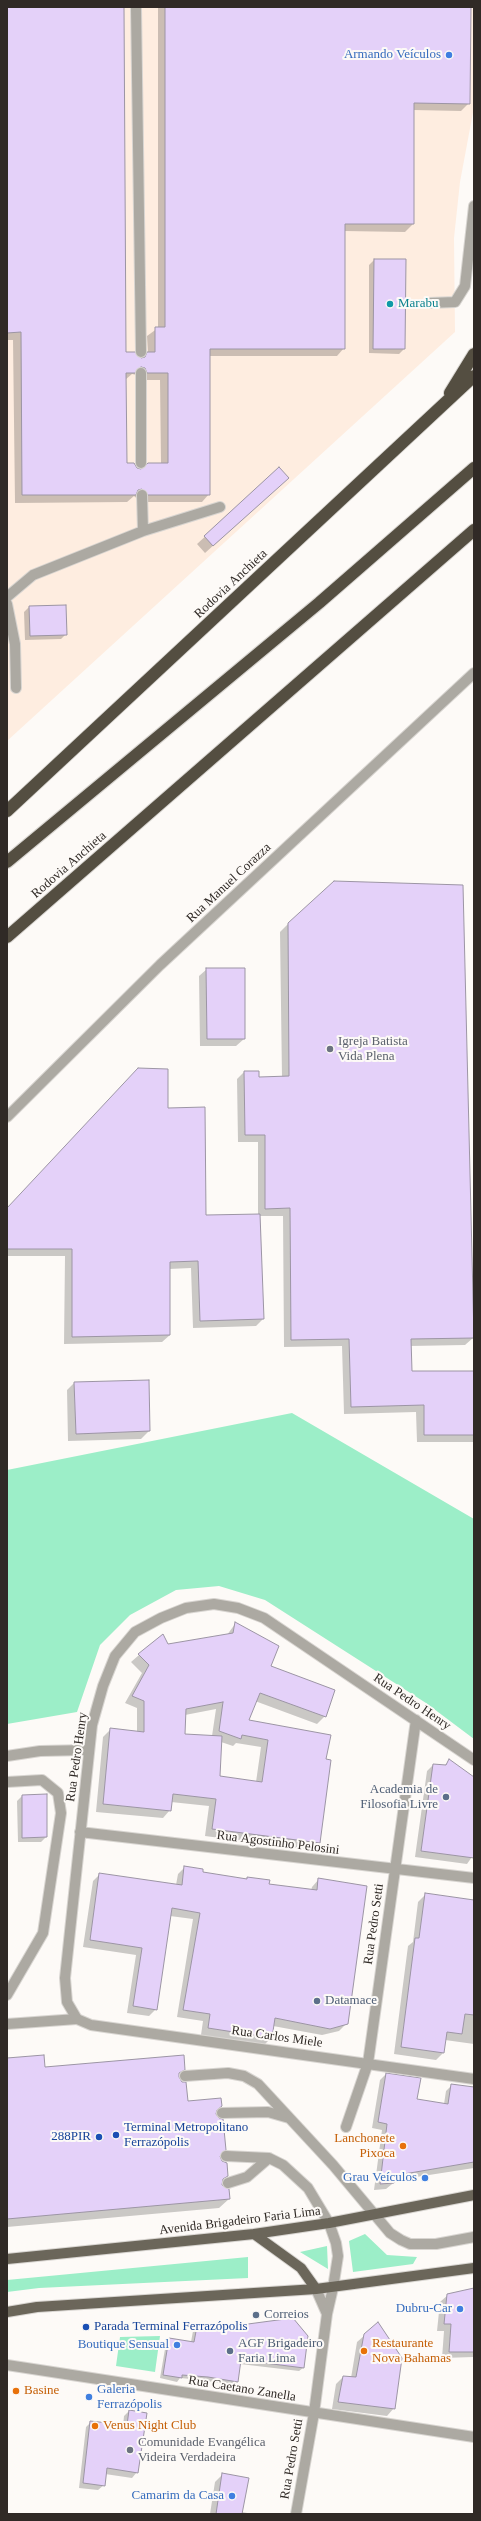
<!DOCTYPE html>
<meta charset="utf-8">
<style>
body{margin:0}
#map{position:relative;width:481px;height:2521px;overflow:hidden;background:#fdfaf7;font-family:"Times New Roman",serif}
canvas{display:block}
.frame{position:absolute;inset:0;border:8px solid #302a26;pointer-events:none}
</style>
<div id="map">
<canvas width="481" height="2521"></canvas>
<div class="frame"></div>
</div>
<script>
const c = document.querySelector('canvas').getContext('2d');
c.lineJoin = 'round';
function fill(path, color) {
  c.fillStyle = color;
  c.fill(path, 'evenodd');
}
function toPath(rows) {
  const path = new Path2D();
  for (const r of rows) {
    path.moveTo(r[0], r[1]);
    for (let i = 2; i < r.length; i += 2) path.lineTo(r[i], r[i + 1]);
  }
  return path;
}
function trace(path, color, width, dash) {
  c.strokeStyle = color;
  c.lineWidth = width;
  c.lineCap = dash ? 'butt' : 'round';
  c.setLineDash(dash || []);
  c.stroke(path);
}
function drawText(font, color, halo, rows, align = 'center') {
  c.font = font + ' "Times New Roman",serif';
  c.lineWidth = 4;
  c.setLineDash([]);
  c.textBaseline = 'middle';
  c.strokeStyle = halo;
  c.fillStyle = color;
  for (const [text, x, y, turn = 0] of rows) {
    c.save();
    c.translate(x, y);
    c.rotate((+turn || 0) * Math.PI / 180);
    c.textAlign = isNaN(turn) ? turn : align;
    if (halo) c.strokeText(text, 0, 0);
    c.fillText(text, 0, 0);
    c.restore();
  }
}
fill(toPath([
 [7,7,474,7,474,107,460,182,454,238,455,332,7,741]
]), '#feede0');
fill(toPath([
 [292,1413,474,1519,474,1739,426,1703,265,1600,219,1586,176,1590,130,1615,100,1645,77,1712,7,1724,7,1470],
 [365,2234,387,2255,417,2257,413,2264,353,2272,349,2241],
 [327,2246,328,2269,300,2252],
 [248,2257,248,2278,39,2288,7,2292,7,2280],
 [160,2336,155,2372,116,2366,120,2337]
]), '#9ceec8');
fill(toPath([
 [7,7,123,7,125,353,142,359,148,353,147,336,158,328,158,7,470,7,469,103,461,111,413,110,413,224,405,232,344,231,344,348,337,356,209,356,209,494,202,502,141,502,134,496,127,502,15,503,13,340,7,340],
 [132,374,137,375,140,380,160,380,161,464,141,470,126,464,125,380],
 [374,260,404,349,399,354,369,353,369,265],
 [279,469,280,485,205,553,197,544],
 [29,607,66,634,61,639,25,640,24,612],
 [288,924,473,1338,465,1345,410,1346,411,1372,474,1372,474,1442,417,1442,416,1412,344,1414,342,1346,284,1347,283,1216,260,1216,263,1319,256,1326,193,1328,191,1268,169,1269,170,1335,162,1342,64,1344,65,1256,7,1256,7,1209,167,1109,205,1216,258,1215,258,1142,238,1142,237,1079,244,1072,258,1078,282,1078,280,932],
 [207,969,244,1039,236,1046,200,1046,199,976],
 [148,1381,149,1431,141,1439,68,1441,67,1390,74,1383],
 [235,1624,269,1667,325,1716,317,1724,255,1701,247,1721,325,1760,319,1842,312,1850,205,1836,209,1806,171,1802,170,1810,163,1818,96,1812,103,1737,111,1729,137,1732,137,1708,125,1703,142,1673,131,1662,162,1635,168,1645,227,1635],
 [216,1709,212,1736,184,1735,185,1715],
 [221,1742,233,1746,236,1743,261,1747,256,1782,219,1777],
 [449,1761,474,1778,474,1854,467,1864,415,1857,427,1771,433,1765,444,1766],
 [22,1796,46,1837,41,1842,18,1842,17,1801],
 [185,1867,202,1873,245,1880,248,1878,268,1884,311,1891,312,1887,319,1879,347,2023,339,2031,322,2035,273,2026,271,2038,264,2045,201,2035,203,2021,177,2017,193,1919,170,1916,156,2009,149,2016,127,2013,136,1955,83,1947,93,1881,100,1874,176,1885,178,1874],
 [426,1894,474,1901,474,2044,445,2040,443,2053,436,2060,394,2054,408,1946,413,1942,418,1902],
 [7,2061,44,2068,184,2069,178,2075,187,2102,215,2112,218,2156,227,2176,221,2185,229,2199,219,2208,7,2227],
 [386,2074,416,2100,444,2104,446,2091,452,2085,474,2088,474,2168,397,2180,386,2189,374,2190,382,2130,372,2128,380,2080],
 [474,2289,474,2357,442,2358,444,2331,437,2331,440,2302,448,2295],
 [197,2327,303,2368,299,2371,240,2364,237,2382,233,2386,203,2380,180,2378,177,2382,160,2378,166,2343,170,2339,191,2342,193,2331],
 [365,2335,394,2408,387,2416,332,2409,336,2384,343,2377,351,2378,357,2342],
 [129,2411,137,2472,132,2478,105,2474,104,2485,98,2490,79,2488,86,2427,91,2422,123,2426,124,2416],
 [223,2474,241,2512,254,2514,210,2514,215,2482]
]), '#0003');
const building = toPath([
 [7,7,124,7,126,352,135,352,141,358,145,357,147,352,155,352,155,327,165,327,165,7,471,7,470,104,414,103,414,224,345,224,345,349,210,349,210,495,148,495,142,489,138,490,136,495,22,495,21,332,7,333,7,7],
 [141,367,145,368,147,373,168,373,168,463,148,463,141,469,137,468,134,463,127,463,126,373,135,373,141,367],
 [374,259,406,259,405,349,373,349,374,259],
 [279,467,289,478,213,546,204,536,279,467],
 [66,605,67,635,30,636,29,606,66,605],
 [334,881,463,885,474,1338,411,1339,412,1371,474,1371,474,1435,424,1435,424,1405,351,1407,349,1339,291,1340,290,1208,265,1209,265,1135,245,1135,244,1071,259,1071,259,1077,289,1076,288,923,334,881],
 [206,968,245,968,245,1039,207,1039,206,968],
 [138,1068,168,1069,168,1108,205,1107,206,1215,260,1214,264,1319,200,1321,198,1261,170,1262,170,1335,72,1337,72,1249,7,1249,7,1208,138,1068],
 [149,1380,150,1431,76,1434,74,1382,149,1380],
 [235,1622,279,1646,271,1666,335,1690,326,1717,260,1693,249,1720,331,1735,326,1759,331,1760,320,1843,212,1829,216,1799,173,1794,171,1811,103,1804,110,1728,144,1732,144,1701,132,1696,149,1665,138,1654,163,1634,168,1644,233,1633,235,1622],
 [223,1702,219,1731,241,1739,242,1735,268,1740,262,1782,220,1776,222,1736,185,1734,186,1709,223,1702],
 [449,1759,474,1777,474,1858,421,1851,433,1764,446,1765,449,1759],
 [47,1794,47,1837,22,1838,22,1795,47,1794],
 [184,1866,203,1869,203,1872,247,1879,247,1877,270,1880,269,1884,317,1890,318,1878,367,1886,348,2024,330,2029,275,2018,272,2038,208,2028,210,2014,183,2010,200,1913,172,1908,157,2010,133,2006,142,1948,90,1940,99,1873,182,1885,184,1866],
 [425,1893,474,1900,474,2015,465,2014,462,2034,447,2032,444,2053,401,2047,415,1938,419,1938,425,1893],
 [44,2055,45,2067,184,2055,185,2070,179,2073,179,2077,182,2082,186,2082,188,2101,221,2098,222,2106,217,2110,216,2114,219,2118,223,2119,226,2150,220,2156,222,2161,227,2163,228,2176,223,2179,222,2185,229,2189,230,2199,7,2219,7,2058,44,2055],
 [386,2073,421,2078,417,2099,448,2104,451,2084,474,2087,474,2162,404,2174,394,2183,380,2184,387,2124,378,2122,386,2073],
 [474,2288,474,2352,449,2352,451,2324,444,2324,447,2294,474,2288],
 [293,2318,308,2336,304,2368,241,2360,238,2382,208,2377,182,2375,182,2378,163,2375,169,2338,194,2342,197,2326,248,2324,293,2318],
 [378,2322,402,2358,395,2409,338,2402,343,2376,356,2377,364,2334,378,2322],
 [129,2410,147,2413,138,2473,107,2468,105,2486,83,2483,90,2421,127,2425,129,2410],
 [222,2473,249,2478,242,2514,216,2514,222,2473]
]);
fill(building, '#e4d1f9');
trace(building, '#9c95a4', 1);
const lane = toPath([
 [136,7,141,352],
 [429,303,455,302,465,286,474,206],
 [141,373,141,463],
 [142,495,143,531],
 [7,597,33,575,143,531,220,507],
 [7,604,15,644,16,688],
 [7,1782,42,1780,58,1793,61,1813,43,1933,7,1995],
 [7,2024,77,2019],
 [185,2076,228,2073,244,2076,258,2084,333,2165,390,2233,401,2240,410,2244,436,2244,474,2237],
 [222,2113,268,2112,289,2118],
 [226,2156,269,2158,283,2165,308,2188,329,2223,336,2243,338,2256,333,2288],
 [228,2183,247,2177,269,2158]
]);
const street = toPath([
 [7,1117,160,965,474,673],
 [7,1756,40,1751,88,1750],
 [474,1760,264,1618,238,1608,214,1604,186,1608,161,1618,135,1632,115,1656,103,1686,92,1725,65,1978,67,2002,77,2019,91,2025,474,2079],
 [80,1832,474,1878],
 [346,2127,368,2063,416,1720],
 [316,2289,327,2314],
 [7,2365,474,2437],
 [296,2514,314,2413,327,2314,333,2288]
]);
const primary = toPath([
 [254,2234,301,2268,316,2289],
 [7,2259,254,2234,329,2223,474,2195],
 [7,2312,37,2307,316,2289,474,2268]
]);
const highway = toPath([
 [450,393,474,354],
 [7,811,474,376],
 [7,862,319,603,474,468],
 [7,937,474,530]
]);
trace(lane, '#d8d5d1', 12);
trace(street, '#d8d5d1', 12);
trace(primary, '#d8d5d1', 12);
trace(highway, '#d8d5d1', 14);
trace(lane, '#aca9a2', 10);
trace(street, '#aca9a2', 10);
trace(primary, '#6b665a', 10);
trace(highway, '#544e41', 12);
for (const [x, y, r, color] of [
 [449,55,4,"#3f7fe0"],
 [390,304,4,"#0f9aa8"],
 [330,1049,4,"#6b7280"],
 [446,1797,4,"#5c6f8a"],
 [317,2001,4,"#5c6f8a"],
 [116,2135,4,"#1a4fb4"],
 [99,2137,4,"#1a4fb4"],
 [403,2146,4,"#e8710a"],
 [425,2178,4,"#3f7fe0"],
 [460,2309,4,"#3f7fe0"],
 [256,2315,4,"#5c6f8a"],
 [86,2327,4,"#1a4fb4"],
 [177,2345,4,"#3f7fe0"],
 [230,2351,4,"#5c6f8a"],
 [364,2351,4,"#e8710a"],
 [16,2391,4,"#e8710a"],
 [89,2397,4,"#3f7fe0"],
 [95,2426,4,"#e8710a"],
 [130,2450,4,"#6b7280"],
 [232,2496,4,"#3f7fe0"]
]) {
  const dot = new Path2D();
  dot.arc(x, y, r, 0, 2 * Math.PI);
  c.fillStyle = color;
  c.fill(dot);
  trace(dot, '#fdfaf7', 1.5);
}
drawText('13px', '#366cbe', '#fdfaf7', [
 ["Armando Veículos",441,55],
 ["Grau Veículos",417,2178],
 ["Dubru-Car",452,2309],
 ["Boutique Sensual",169,2345],
 ["Galeria",97,2390,"left"],
 ["Ferrazópolis",97,2405,"left"],
 ["Camarim da Casa",224,2496]
], 'right');
drawText('13px', '#0d838f', '#fdfaf7', [
 ["Marabu",398,304]
], 'left');
drawText('13px', '#302a26', '#fdfaf7', [
 ["Rodovia Anchieta",231,584,-43],
 ["Rodovia Anchieta",69,865,-41],
 ["Rua Manuel Corazza",229,883,-43],
 ["Rua Pedro Henry",412,1702,34],
 ["Rua Pedro Henry",77,1757,-82],
 ["Rua Agostinho Pelosini",278,1843,7],
 ["Rua Pedro Setti",374,1924,-82],
 ["Rua Carlos Miele",277,2037,8],
 ["Avenida Brigadeiro Faria Lima",240,2221,-7],
 ["Rua Caetano Zanella",242,2389,9],
 ["Rua Pedro Setti",292,2459,-80]
]);
drawText('13px', '#5b616d', '#fdfaf7', [
 ["Igreja Batista",338,1042],
 ["Vida Plena",338,1057],
 ["Comunidade Evangélica",138,2443],
 ["Videira Verdadeira",138,2458]
], 'left');
drawText('13px', '#4e5e75', '#fdfaf7', [
 ["Academia de",438,1790,"right"],
 ["Filosofia Livre",438,1805,"right"],
 ["Datamace",325,2001],
 ["Correios",264,2315],
 ["AGF Brigadeiro",238,2344],
 ["Faria Lima",238,2359]
], 'left');
drawText('13px', '#164399', '#fdfaf7', [
 ["Terminal Metropolitano",124,2128],
 ["Ferrazópolis",124,2143],
 ["288PIR",91,2137,"right"],
 ["Parada Terminal Ferrazópolis",94,2327]
], 'left');
drawText('13px', '#c56008', '#fdfaf7', [
 ["Lanchonete",395,2139,"right"],
 ["Pixoca",395,2154,"right"],
 ["Restaurante",372,2344],
 ["Nova Bahamas",372,2359],
 ["Basine",24,2391],
 ["Venus Night Club",103,2426]
], 'left');
</script>
